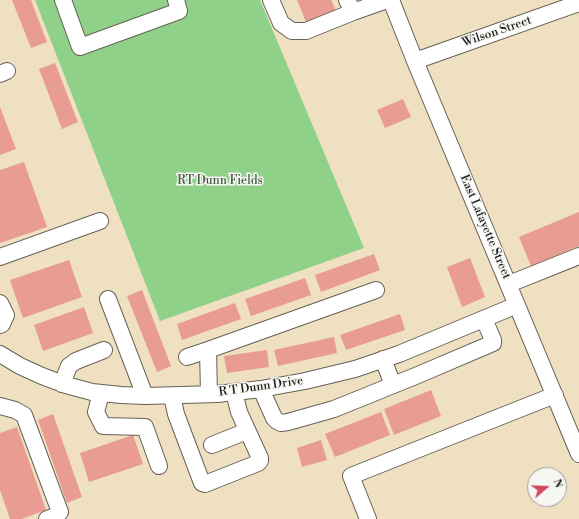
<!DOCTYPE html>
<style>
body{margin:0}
#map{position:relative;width:579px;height:519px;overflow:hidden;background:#efe0c2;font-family:"Libre Bodoni",serif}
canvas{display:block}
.north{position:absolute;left:527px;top:467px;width:40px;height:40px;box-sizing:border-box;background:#f6f6f2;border:1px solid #9f9f9c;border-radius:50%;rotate:71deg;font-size:11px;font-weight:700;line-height:16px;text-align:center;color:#1c1c1c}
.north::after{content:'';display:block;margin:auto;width:14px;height:18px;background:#d1495b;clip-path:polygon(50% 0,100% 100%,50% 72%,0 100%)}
</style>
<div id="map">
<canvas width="579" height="519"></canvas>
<div class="north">N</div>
</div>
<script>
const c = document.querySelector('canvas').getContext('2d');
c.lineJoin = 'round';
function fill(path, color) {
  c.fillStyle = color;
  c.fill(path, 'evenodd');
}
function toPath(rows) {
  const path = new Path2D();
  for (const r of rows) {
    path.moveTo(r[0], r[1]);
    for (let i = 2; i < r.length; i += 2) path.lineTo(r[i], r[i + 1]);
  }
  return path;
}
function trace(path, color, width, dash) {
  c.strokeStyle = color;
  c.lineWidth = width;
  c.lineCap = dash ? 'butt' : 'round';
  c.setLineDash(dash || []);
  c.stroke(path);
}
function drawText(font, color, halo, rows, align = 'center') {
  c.font = font + ' "Libre Bodoni",serif';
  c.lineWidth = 3;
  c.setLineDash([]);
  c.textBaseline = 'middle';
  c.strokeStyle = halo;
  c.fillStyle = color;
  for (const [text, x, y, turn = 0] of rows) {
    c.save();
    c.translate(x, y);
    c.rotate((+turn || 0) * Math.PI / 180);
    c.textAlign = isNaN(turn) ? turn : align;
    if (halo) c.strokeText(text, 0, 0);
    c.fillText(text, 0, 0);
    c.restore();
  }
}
fill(toPath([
 [35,0,260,0,364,248,160,321]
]), '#8fd189');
fill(toPath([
 [12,0,31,0,47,42,31,48],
 [297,0,331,0,338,15,308,27],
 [55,63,78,122,62,129,39,69],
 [403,99,411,117,385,128,377,110],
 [0,107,16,149,0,155],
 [24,162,47,227,0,243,0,170],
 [579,212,579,246,531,266,519,237],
 [374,254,380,270,321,292,315,275],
 [470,258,485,297,462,307,447,267],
 [69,260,82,297,23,318,10,280],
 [305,278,311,295,251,316,245,299],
 [142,290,171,366,157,372,127,296],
 [235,303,241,319,182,340,177,324],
 [84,307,93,333,43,351,34,325],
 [400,314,405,330,346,350,340,335],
 [334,337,337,353,278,366,274,350],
 [267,350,269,367,227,373,224,356],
 [431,390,441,416,394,435,384,409],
 [381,412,390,435,335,457,325,434],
 [53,414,82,497,67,503,38,420],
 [17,427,46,510,22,519,10,519,0,490,0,433],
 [133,435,143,464,89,482,80,453],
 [321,440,327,460,302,467,297,448]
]), '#e89c92');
const minor = toPath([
 [63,0,80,47,179,11,176,0],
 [271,0,281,23,292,31,306,31,353,12],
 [347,0,353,12,387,0],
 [391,0,415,61,579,454],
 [415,61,579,3],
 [0,74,7,71],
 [0,257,100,221],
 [509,284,579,256],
 [108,299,145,396],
 [0,303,6,315,2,324,0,325],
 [0,354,20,366,42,376,66,385,92,392,121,395,145,396,217,394,261,389,305,381,355,369,399,354,517,305],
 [187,357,208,350],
 [383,359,393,385],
 [62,384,69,366,76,361,104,350],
 [261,389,274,418,277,421,281,423,288,422,334,409,418,375,493,343,493,340,484,319],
 [101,393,96,412,103,426,145,427,159,466],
 [209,394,208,350,376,290],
 [172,396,176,414,202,483,205,484,258,463,260,461,260,458,239,412,234,392],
 [0,406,15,410,24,415,60,512,56,516,47,519],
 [212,445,247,431],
 [368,519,351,476,517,410,555,395]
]);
trace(minor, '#666156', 18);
trace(minor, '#fff', 16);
drawText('12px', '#1c1c1c', '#f6f6f2', [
 ["Wilson Street",497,32,-19],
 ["East Lafayette Street",485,227,67],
 ["R T Dunn Drive",261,387,-8]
]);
drawText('12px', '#445b42', '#f6f6f2', [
 ["RT Dunn Fields",220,181]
]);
</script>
